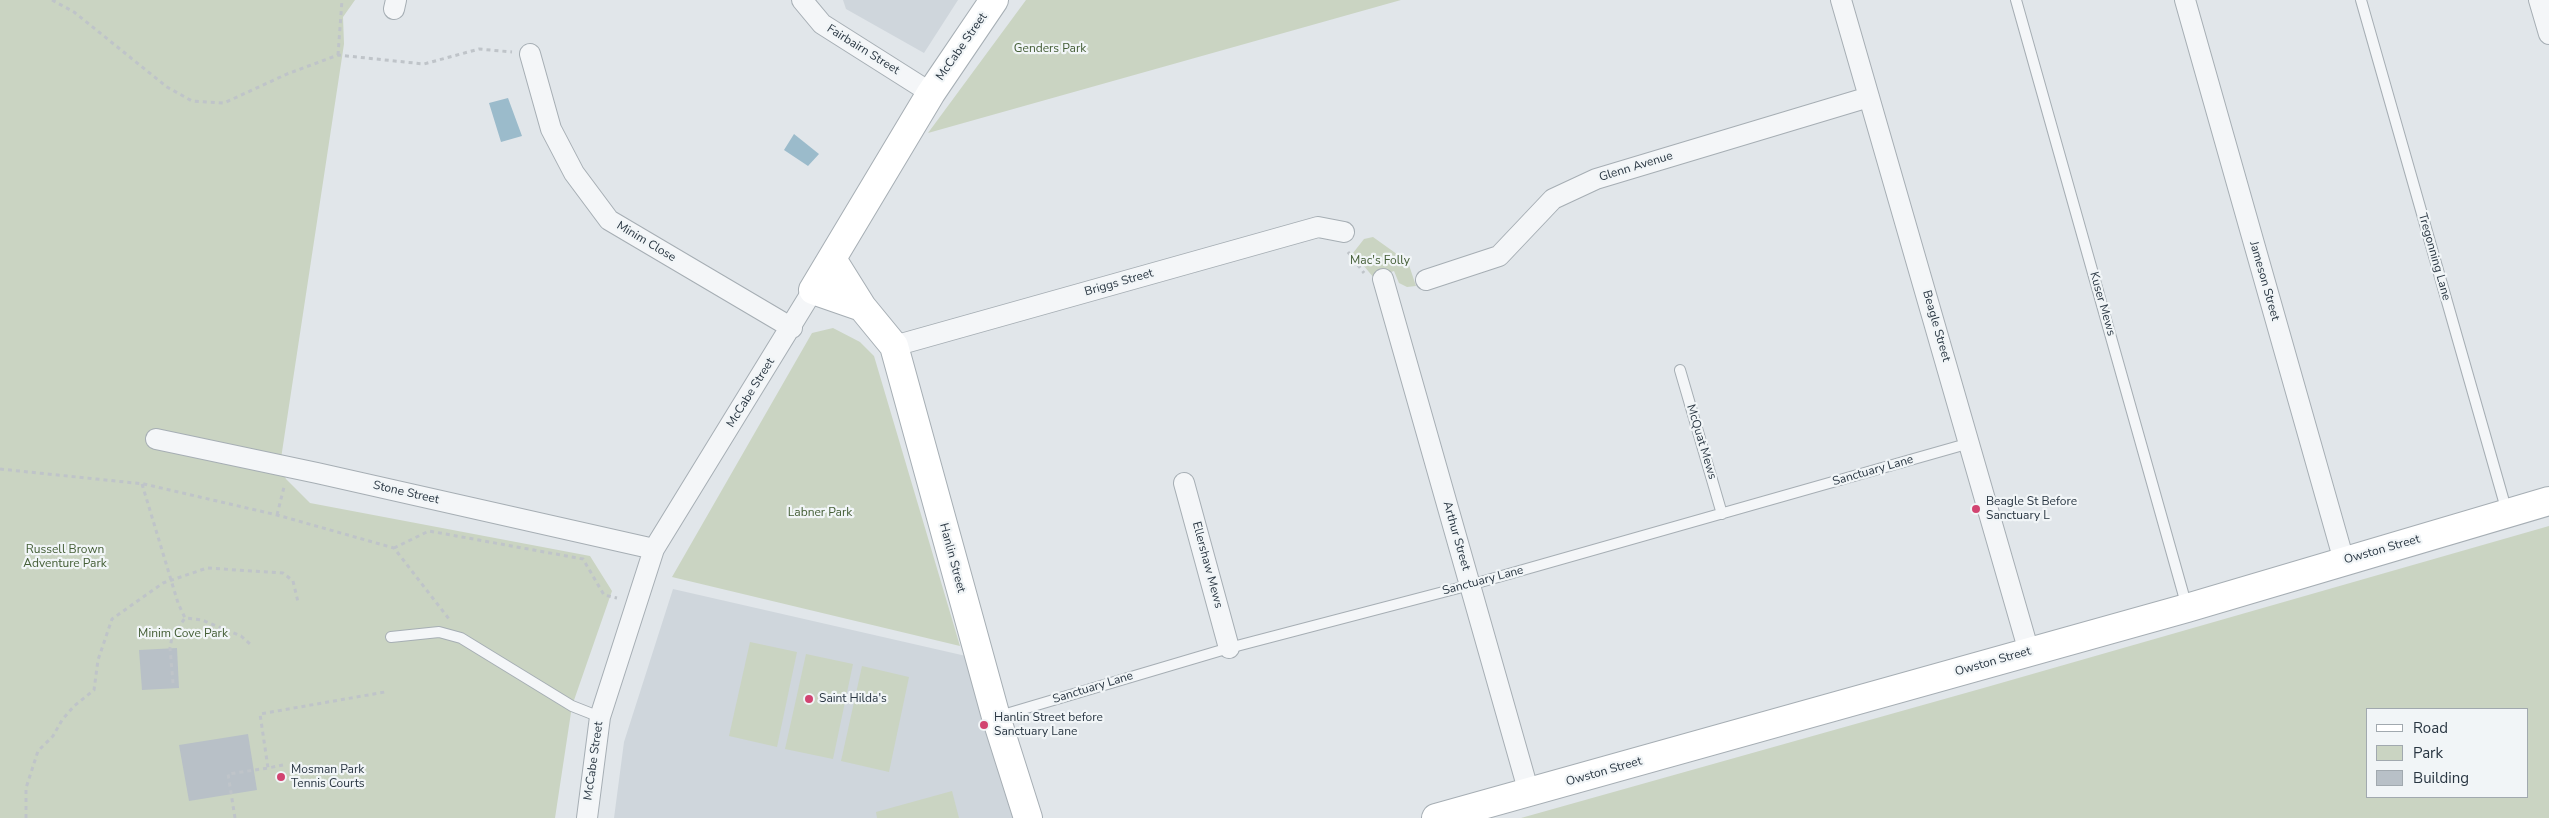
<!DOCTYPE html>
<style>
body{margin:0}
#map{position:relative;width:2549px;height:818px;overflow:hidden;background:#e1e6ea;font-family:"Nunito Sans",sans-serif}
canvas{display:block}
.legend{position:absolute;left:2366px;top:708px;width:162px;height:90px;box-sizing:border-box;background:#f1f5f7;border:1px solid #a1a9af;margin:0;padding:6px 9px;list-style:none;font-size:15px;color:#293642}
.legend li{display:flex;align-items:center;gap:10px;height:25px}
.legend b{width:25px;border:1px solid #a1a9af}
</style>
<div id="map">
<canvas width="2549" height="818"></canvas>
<ul class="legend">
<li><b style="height:6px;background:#fff"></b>Road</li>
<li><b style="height:14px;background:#cad4c2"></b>Park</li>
<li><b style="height:14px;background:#b8c0c7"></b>Building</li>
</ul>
</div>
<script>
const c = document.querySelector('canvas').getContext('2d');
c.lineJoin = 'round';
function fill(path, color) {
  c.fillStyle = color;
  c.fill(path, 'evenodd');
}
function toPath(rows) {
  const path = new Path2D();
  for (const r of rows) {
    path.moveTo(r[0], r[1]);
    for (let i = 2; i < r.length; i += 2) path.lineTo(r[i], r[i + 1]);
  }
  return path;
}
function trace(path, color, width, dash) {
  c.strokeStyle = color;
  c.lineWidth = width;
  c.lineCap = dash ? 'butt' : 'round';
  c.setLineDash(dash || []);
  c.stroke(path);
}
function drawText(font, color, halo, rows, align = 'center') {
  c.font = font + ' "Nunito Sans",sans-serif';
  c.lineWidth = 4.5;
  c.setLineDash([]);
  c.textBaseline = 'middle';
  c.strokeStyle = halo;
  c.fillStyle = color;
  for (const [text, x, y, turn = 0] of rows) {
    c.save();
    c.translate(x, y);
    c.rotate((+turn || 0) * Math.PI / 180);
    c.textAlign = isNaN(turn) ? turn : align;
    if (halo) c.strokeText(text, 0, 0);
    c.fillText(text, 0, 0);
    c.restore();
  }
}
fill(toPath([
 [843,0,958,0,924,53,846,9],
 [673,589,966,656,1018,818,614,818,624,742]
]), '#cfd6dc');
fill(toPath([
 [0,0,355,0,343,17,344,44,280,465,286,479,310,503,590,556,612,591,572,706,555,818,0,818],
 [1026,0,1401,0,928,133],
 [1373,237,1408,262,1416,286,1407,287,1399,283,1394,271,1374,278,1353,253,1364,239],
 [833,328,860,342,874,356,960,646,672,577,812,333],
 [2549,526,2549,818,1521,818,1987,687],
 [2368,709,2528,709,2528,797,2368,797],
 [750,642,797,652,777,747,729,736],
 [806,654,853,664,833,759,785,749],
 [862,666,909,677,889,772,841,761],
 [952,791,959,818,877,818,876,812]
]), '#cad4c2');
fill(toPath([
 [508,98,522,136,501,142,489,103],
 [794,134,819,154,808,166,784,150]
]), '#9bbbcb');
fill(toPath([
 [177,648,179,688,142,690,139,650],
 [248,734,257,790,189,801,179,745]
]), '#b8c0c7');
const lane = toPath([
 [2016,0,2187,607],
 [2361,0,2507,512],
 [1680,370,1722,514],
 [391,637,439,632,461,638,572,706,600,717],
 [996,717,1229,648,1470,585,1970,443]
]);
const street = toPath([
 [802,0,822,24,931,93],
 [1841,0,2029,652],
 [2185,0,2344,561],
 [2539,0,2549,34],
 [394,9,396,0],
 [530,54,551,129,574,173,609,220,792,328],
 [1383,279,1529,793],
 [1426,280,1499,256,1553,199,1596,179,1869,97],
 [894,346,1318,227,1344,232],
 [156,439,317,473,654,549],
 [1184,483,1229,648],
 [587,818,600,717,654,549,813,290]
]);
const secondary = toPath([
 [832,259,862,307,894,346,996,717,1028,818],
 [862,307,813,290,931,93,994,0],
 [1436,818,2187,608,2549,501]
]);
trace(lane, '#a6aeb4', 12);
trace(street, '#a6aeb4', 22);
trace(secondary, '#a6aeb4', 30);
trace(toPath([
 [52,0,74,12,167,87,192,101,224,103,287,74,338,55,424,64,479,49,512,52],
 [338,55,342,0],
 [1348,252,1364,273],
 [0,469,144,484,277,515,394,548,449,619],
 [142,484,178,603,185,618,202,620,241,636,250,644],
 [277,515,284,487],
 [394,548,429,531,583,559,604,595,617,598],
 [173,683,170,648,172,637,185,618],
 [283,765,268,768,260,714,385,692],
 [26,818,26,788,38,751,53,736,62,720,74,706,94,690,98,660,112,619,163,583,207,568,283,573,293,581,298,602],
 [235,818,228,774,268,768]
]), '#bfc4c9', 3, [4, 4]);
trace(lane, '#f4f6f8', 10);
trace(street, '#f4f6f8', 20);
trace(secondary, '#fff', 28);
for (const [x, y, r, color] of [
 [1976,509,5,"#d24471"],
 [809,699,5,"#d24471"],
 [984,725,5,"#d24471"],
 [281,777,5,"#d24471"]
]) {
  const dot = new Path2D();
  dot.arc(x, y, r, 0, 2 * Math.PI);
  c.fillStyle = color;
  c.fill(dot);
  trace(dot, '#f1f5f7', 2);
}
drawText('12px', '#293642', '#f1f5f7', [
 ["McCabe Street",962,47,-55],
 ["Fairbairn Street",863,50,32],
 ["Glenn Avenue",1636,167,-17],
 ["Minim Close",646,242,31],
 ["Tregonning Lane",2434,257,74],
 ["Jameson Street",2264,281,74],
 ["Briggs Street",1119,283,-16],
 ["Kuser Mews",2102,304,74],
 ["Beagle Street",1936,326,74],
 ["McCabe Street",751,393,-58],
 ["McQuat Mews",1701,442,73],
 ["Sanctuary Lane",1873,471,-16],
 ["Stone Street",406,493,13],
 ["Arthur Street",1456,536,74],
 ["Owston Street",2382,550,-16],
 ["Hanlin Street",952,558,75],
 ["Ellershaw Mews",1207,565,75],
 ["Sanctuary Lane",1483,581,-15],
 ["Owston Street",1993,662,-16],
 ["Sanctuary Lane",1093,688,-17],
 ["McCabe Street",594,761,-82],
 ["Owston Street",1604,772,-16]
]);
drawText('12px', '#445e36', '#f1f5f7', [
 ["Genders Park",1050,49],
 ["Mac's Folly",1380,261],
 ["Labner Park",820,513],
 ["Russell Brown",65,550],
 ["Adventure Park",65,564],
 ["Minim Cove Park",183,634]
]);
drawText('12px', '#293642', '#f1f5f7', [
 ["Beagle St Before",1986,502],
 ["Sanctuary L",1986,516],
 ["Saint Hilda's",819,699],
 ["Hanlin Street before",994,718],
 ["Sanctuary Lane",994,732],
 ["Mosman Park",291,770],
 ["Tennis Courts",291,784]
], 'left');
</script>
